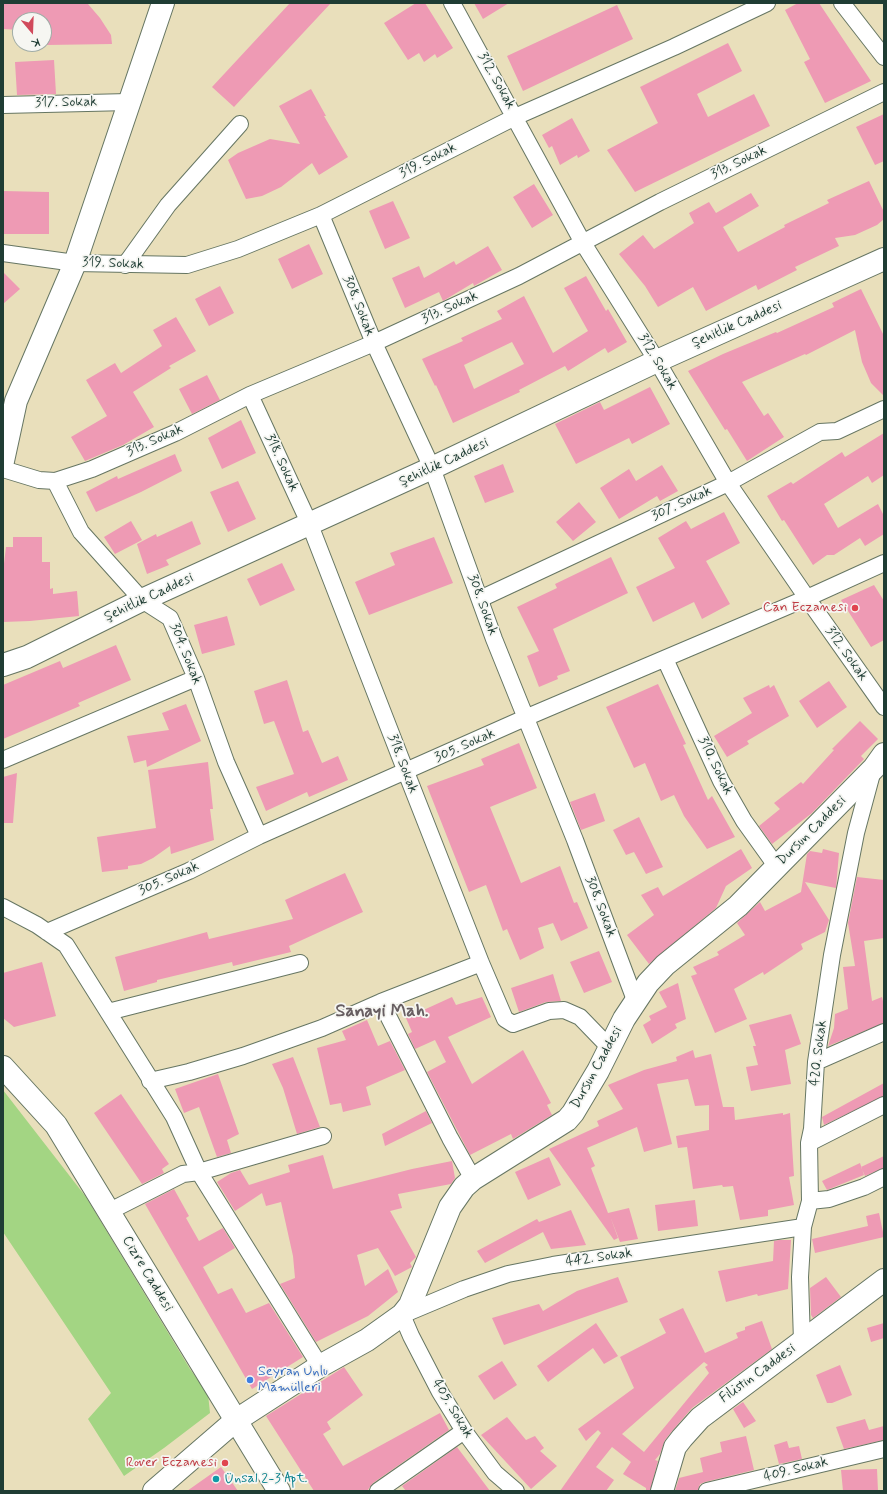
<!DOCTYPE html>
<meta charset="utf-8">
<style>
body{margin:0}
#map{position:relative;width:887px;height:1494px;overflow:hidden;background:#e9dfbb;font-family:Mynerve,sans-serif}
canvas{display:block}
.frame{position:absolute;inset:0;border:4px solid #1f3d34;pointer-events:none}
.north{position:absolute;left:12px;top:12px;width:40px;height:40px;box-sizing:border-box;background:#f6f6f2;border:1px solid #a0aca6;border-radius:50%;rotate:161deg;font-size:11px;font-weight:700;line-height:16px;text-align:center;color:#1f3d34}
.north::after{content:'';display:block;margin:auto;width:14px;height:18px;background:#d1495b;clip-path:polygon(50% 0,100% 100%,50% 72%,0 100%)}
</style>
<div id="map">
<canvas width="887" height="1494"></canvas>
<div class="frame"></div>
<div class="north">K</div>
</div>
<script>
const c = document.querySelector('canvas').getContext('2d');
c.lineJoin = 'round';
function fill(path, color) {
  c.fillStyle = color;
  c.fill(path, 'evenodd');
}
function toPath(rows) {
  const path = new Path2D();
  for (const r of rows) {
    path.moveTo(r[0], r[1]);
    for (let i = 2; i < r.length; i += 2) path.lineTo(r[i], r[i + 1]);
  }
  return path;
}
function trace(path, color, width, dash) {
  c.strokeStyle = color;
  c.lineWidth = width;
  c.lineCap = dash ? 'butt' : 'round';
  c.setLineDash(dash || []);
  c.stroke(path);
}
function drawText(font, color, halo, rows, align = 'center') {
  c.font = font + ' Mynerve,sans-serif';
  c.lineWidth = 3.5;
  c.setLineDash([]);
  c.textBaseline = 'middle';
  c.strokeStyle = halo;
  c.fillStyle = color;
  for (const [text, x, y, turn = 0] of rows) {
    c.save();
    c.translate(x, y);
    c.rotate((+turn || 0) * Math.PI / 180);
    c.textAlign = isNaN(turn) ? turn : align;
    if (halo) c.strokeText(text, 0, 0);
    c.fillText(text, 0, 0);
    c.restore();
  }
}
fill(toPath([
 [3,1090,86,1197,190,1369,208,1394,210,1413,164,1448,124,1476,88,1419,111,1393,3,1232]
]), '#a3d583');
fill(toPath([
 [3,3,88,4,100,18,111,35,112,44,47,45,45,20,20,20,20,30,3,29],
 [290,3,331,3,234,107,212,87],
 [416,3,425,3,453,48,437,58,435,54,424,62,419,53,408,60,384,23],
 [474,3,509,3,483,19],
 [798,3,819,3,871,81,825,103,804,62,810,59,785,10],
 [617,5,633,39,523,91,507,56],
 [728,43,742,71,697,94,708,117,754,94,770,126,635,192,607,150,658,123,640,87],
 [54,60,56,94,17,95,15,62],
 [311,89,326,116,324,116,348,157,319,175,312,163,281,187,262,196,246,199,228,160,238,153,270,139,300,144,279,106],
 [884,114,884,161,875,165,856,127],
 [572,118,590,151,578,158,577,155,560,165,552,146,549,148,542,135],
 [869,181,884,212,884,219,877,225,855,235,835,238,839,246,795,267,797,270,758,290,756,285,706,311,693,287,658,307,645,286,619,254,643,235,654,249,694,223,689,213,709,202,716,213,751,193,759,206,723,227,738,252,785,227,784,225,829,203,827,200],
 [534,184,553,215,532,228,513,197],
 [3,191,49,192,49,234,3,234],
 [393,201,410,238,385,249,369,211],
 [309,244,323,274,292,289,278,259],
 [488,246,502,270,474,286,473,283,443,301,439,292,405,308,392,278,419,266,424,278,454,261,456,265],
 [3,272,20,289,3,304],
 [586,276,606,311,608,309,627,342,608,353,605,348,568,371,565,366,519,390,520,392,453,423,436,385,435,386,422,359,463,341,461,338,502,319,497,311,524,296,553,353,588,331,564,288],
 [512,342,524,364,474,389,464,365],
 [220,286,234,313,209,326,195,299],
 [861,289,884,336,884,396,871,383,862,362,855,330,806,355,805,354,742,382,764,416,768,413,784,437,747,461,727,429,725,430,688,371,723,354,776,332,777,333,834,307,832,303],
 [176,317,196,351,169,366,171,368,133,392,154,427,123,445,85,461,71,437,107,416,86,380,115,363,121,373,162,346,153,330],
 [207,375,220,400,192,414,179,389],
 [650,387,670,424,632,444,629,438,576,464,555,424,600,402,604,410],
 [241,420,256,453,222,469,208,438],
 [884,433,884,475,872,483,868,476,824,504,838,528,878,504,884,516,884,534,865,546,860,538,834,555,827,555,813,565,784,520,782,521,767,496,791,482,793,484,842,452,845,457],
 [175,454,182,471,141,492,96,512,86,492,117,476,118,479],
 [503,464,514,492,485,503,474,476],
 [662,465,678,491,660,501,657,496,619,519,600,488,629,469,636,481],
 [238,481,256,519,228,532,210,492],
 [579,502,596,522,573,541,556,522],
 [724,512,740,543,706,561,730,604,702,619,694,602,653,622,636,587,675,568,658,538,686,521,691,529],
 [131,521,142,540,115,554,104,537],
 [192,521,201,544,166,560,169,565,147,574,137,544,156,534,157,537],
 [13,537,42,537,42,562,50,562,50,589,53,588,53,594,77,591,79,616,30,621,3,622,3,572,6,547,13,547],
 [434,537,453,583,369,615,355,582,395,565,390,553],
 [611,557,628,593,553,629,570,671,557,676,558,679,539,687,527,656,539,651,517,607,557,588,555,584],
 [282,563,295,590,260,606,247,579],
 [874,585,884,601,884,640,871,647,841,600],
 [227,616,235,645,202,654,194,625],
 [116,645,131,680,78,703,80,706,3,739,3,685,60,661,63,668],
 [287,680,303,732,308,730,322,763,338,756,348,780,309,797,307,792,266,811,256,787,294,774,274,721,264,724,254,691],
 [829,681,847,707,817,728,799,701],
 [658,684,686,744,683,745,708,800,712,796,735,837,707,849,684,816,674,795,661,801,645,763,634,768,606,707],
 [769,685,770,688,774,685,789,716,747,741,749,744,727,757,714,736,752,713,743,698],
 [186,704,201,741,147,767,146,760,134,763,127,736,169,730,162,713],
 [860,721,878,739,861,756,864,759,812,813,772,844,759,826,780,809,774,803,801,782,803,784,834,750,832,749],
 [519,743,537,788,490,807,521,883,560,866,574,903,577,902,588,928,561,941,553,923,538,928,544,948,520,960,507,929,503,931,486,885,469,892,427,786,484,765,481,759],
 [208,762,213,809,210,809,214,840,171,854,170,846,153,858,141,864,128,866,128,869,102,872,97,837,156,828,148,770],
 [17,773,13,823,3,823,3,777],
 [595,793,605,821,581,830,570,802],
 [639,817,663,867,646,874,634,852,626,855,613,830],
 [741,849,752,868,726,886,716,908,649,964,627,935,654,915,641,895,658,887,663,896],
 [823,849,839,853,836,888,805,882,829,920,825,932,801,944,803,949,764,975,763,972,734,989,747,1019,715,1033,691,976,697,974,693,967,719,955,717,952,745,935,737,923,760,902,765,911,801,892,807,854,810,851,822,853],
 [345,873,363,912,289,946,291,952,233,966,232,962,157,980,157,982,124,991,115,957,207,932,209,939,293,919,285,900],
 [857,877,884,880,884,938,864,941,872,1001,882,997,884,1006,884,1023,828,1046,834,1028,835,1014,848,1009,843,967,855,966,848,923],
 [599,951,612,982,584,993,570,962],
 [42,962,56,1016,14,1027,3,1018,3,973],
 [553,974,561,1001,546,1002,519,1012,511,988],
 [678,983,686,1019,675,1024,677,1028,652,1044,643,1025,651,1020,649,1016,667,1007,659,992],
 [452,997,456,1005,482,997,491,1017,448,1037,472,1084,523,1050,551,1103,547,1105,552,1115,513,1139,511,1134,470,1155,427,1072,446,1062,435,1040,415,1049,408,1034,412,1032,406,1018],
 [791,1014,801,1044,785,1050,791,1084,751,1091,746,1067,758,1065,753,1046,756,1046,749,1025],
 [367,1020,378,1046,390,1041,405,1070,366,1087,371,1105,343,1112,341,1103,330,1105,317,1048,346,1040,342,1031],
 [693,1050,695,1058,711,1054,723,1107,734,1107,735,1120,783,1113,783,1115,790,1113,794,1176,789,1177,794,1205,768,1210,768,1216,740,1220,733,1186,723,1187,722,1185,693,1189,687,1147,678,1148,676,1136,709,1130,709,1105,695,1106,688,1079,657,1084,672,1144,644,1152,637,1127,587,1148,595,1166,591,1168,608,1213,629,1208,638,1239,620,1242,610,1216,618,1238,614,1240,549,1149,599,1126,597,1121,623,1109,608,1085,644,1070,677,1061,676,1057],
 [293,1057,320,1127,297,1134,283,1088,272,1064],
 [218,1074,239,1134,227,1140,231,1153,217,1157,199,1107,184,1113,175,1089],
 [884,1083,884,1096,824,1125,822,1117],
 [121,1094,169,1164,162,1169,164,1173,142,1184,94,1113],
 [426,1111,432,1123,385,1146,382,1134],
 [323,1155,333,1189,412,1169,452,1161,455,1178,451,1184,398,1194,402,1208,390,1211,416,1257,410,1263,412,1267,395,1276,378,1248,357,1255,365,1286,388,1269,398,1292,368,1316,316,1342,280,1284,295,1278,293,1256,281,1202,266,1206,262,1193,235,1211,217,1182,231,1173,240,1170,249,1185,290,1172,288,1165],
 [884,1156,884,1168,865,1176,861,1167],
 [549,1157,561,1185,528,1200,515,1172],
 [860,1163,864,1175,827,1190,822,1181],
 [174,1189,189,1216,186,1218,199,1241,223,1228,235,1248,203,1267,218,1294,232,1288,246,1313,269,1303,303,1357,252,1389,145,1204],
 [695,1200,698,1226,658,1231,655,1205],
 [571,1210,586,1245,551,1249,543,1232,485,1263,477,1251,537,1219,539,1222],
 [879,1213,884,1237,815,1253,812,1239,868,1226,866,1216],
 [779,1240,791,1240,788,1289,758,1296,757,1294,726,1302,718,1271,773,1261,774,1241],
 [618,1277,628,1302,504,1345,492,1318,539,1304,543,1311,577,1291],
 [826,1277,841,1297,813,1318,811,1315,810,1288],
 [683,1308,705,1353,738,1338,736,1333,745,1330,745,1327,762,1321,772,1349,692,1408,673,1430,665,1440,660,1454,655,1460,658,1461,650,1491,646,1491,646,1488,623,1474,631,1462,612,1447,596,1467,614,1480,606,1491,560,1491,601,1433,598,1430,586,1441,578,1429,634,1388,620,1357,666,1333,659,1319],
 [704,1362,708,1365,705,1367,709,1373,644,1452,622,1434],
 [596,1323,618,1356,604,1364,593,1348,548,1382,537,1366],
 [884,1323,884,1338,871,1342,867,1328],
 [502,1361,517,1385,494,1400,478,1376],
 [840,1365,852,1395,832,1403,827,1403,816,1375],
 [344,1367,363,1395,327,1422,331,1429,323,1434,343,1466,440,1413,449,1430,373,1483,367,1491,314,1491,266,1416],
 [743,1402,756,1421,744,1428,733,1409],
 [507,1417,526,1440,535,1436,544,1448,540,1451,557,1466,531,1489,481,1435],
 [865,1419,869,1430,884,1426,884,1440,844,1449,836,1427],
 [746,1436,754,1470,705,1482,700,1484,698,1491,675,1491,679,1478,703,1472,700,1458,722,1452,720,1442],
 [787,1441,789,1448,799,1446,802,1459,779,1464,774,1445],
 [457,1447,490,1491,406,1491,402,1486],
 [221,1467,238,1491,187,1491],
 [877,1469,878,1491,843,1491,841,1470]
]), '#ee9ab4');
const street = toPath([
 [452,3,583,243,657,361,728,483,807,598,884,707],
 [842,3,884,57],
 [3,105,129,102],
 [321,215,374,343,432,468,494,639,575,840,635,1000],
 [3,253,75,263,187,265,238,249,321,215,515,117,674,47,767,3],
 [125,265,168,205,240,124],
 [250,395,310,525,406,772,481,963,505,1019,513,1024,549,1011,564,1010,580,1017,610,1048],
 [3,469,39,480,55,481,92,469,175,433,250,395,374,343,519,276,660,202,884,92],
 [55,481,81,532,142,600,170,618,196,678,226,762,259,836],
 [480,599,728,483,820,432,837,431,884,409],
 [665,659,721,781,744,821,777,867],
 [3,760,196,678],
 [3,907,37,925,66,945,174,1117,199,1172,320,1366],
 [47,932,189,871,259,836,525,718,807,598,884,563],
 [381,1002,450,1138,473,1179],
 [108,1012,300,963],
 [816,1062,884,1032],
 [150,1081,189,1072,243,1056,322,1028,381,1002,481,963],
 [809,1143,884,1105],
 [810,1201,829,1199,864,1187,884,1177],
 [110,1211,183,1174,199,1172,323,1136],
 [802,1342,800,1277,803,1227,810,1201,809,1143,812,1129,816,1062,832,955,856,833,873,770],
 [378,1491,464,1431],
 [516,1491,495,1473,464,1431,440,1392,411,1336,402,1315,464,1289,508,1274,553,1265,803,1227],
 [707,1491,884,1449]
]);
const secondary = toPath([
 [3,461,16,401,75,263,163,3],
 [3,665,27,657,142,600,432,468,657,361,884,259],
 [154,1491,235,1421,320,1366,367,1340,402,1315,410,1305,450,1207,464,1187,473,1179,567,1120,573,1113,598,1071,624,1019,648,983,665,965,738,906,874,768,884,754],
 [662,1491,675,1447,682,1438,700,1418,884,1280]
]);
const primary = toPath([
 [3,1067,56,1125,279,1491]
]);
trace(street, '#667663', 18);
trace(secondary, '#667663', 24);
trace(primary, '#667663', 24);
trace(street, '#fff', 16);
trace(secondary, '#fff', 22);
trace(primary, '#fff', 22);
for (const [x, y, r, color] of [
 [855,608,4,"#e0444e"],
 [250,1380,4,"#3f7fe0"],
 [225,1463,4,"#e0444e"],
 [216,1479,4,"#0f9aa8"]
]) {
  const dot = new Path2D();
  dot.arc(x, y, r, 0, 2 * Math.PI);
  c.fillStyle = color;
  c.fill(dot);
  trace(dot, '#f6f6f2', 1.5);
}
drawText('14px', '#1f3d34', '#f6f6f2', [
 ["312. Sokak",496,81,61],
 ["317. Sokak",66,103,-1],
 ["319. Sokak",428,161,-27],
 ["313. Sokak",739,163,-26],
 ["319. Sokak",113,264,2],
 ["308. Sokak",358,306,68],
 ["313. Sokak",450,308,-25],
 ["Şehitlik Caddesi",737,325,-24],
 ["312. Sokak",657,362,59],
 ["313. Sokak",155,441,-24],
 ["318. Sokak",281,463,65],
 ["Şehitlik Caddesi",444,463,-25],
 ["307. Sokak",682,504,-25],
 ["Şehitlik Caddesi",149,598,-25],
 ["308. Sokak",482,605,70],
 ["304. Sokak",185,654,68],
 ["312. Sokak",846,654,55],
 ["305. Sokak",465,746,-24],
 ["318. Sokak",402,764,69],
 ["310. Sokak",715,766,64],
 ["Dursun Caddesi",812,831,-45],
 ["305. Sokak",169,879,-24],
 ["308. Sokak",600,907,69],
 ["420. Sokak",819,1053,-83],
 ["Dursun Caddesi",597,1068,-61],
 ["442. Sokak",599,1258,-8],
 ["Cizre Caddesi",147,1274,59],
 ["Filistin Caddesi",758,1374,-36],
 ["405. Sokak",452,1409,59],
 ["409. Sokak",796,1470,-14]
]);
drawText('14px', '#be3a42', '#f6f6f2', [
 ["Can Eczanesi",847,608],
 ["Rover Eczanesi",217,1463]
], 'right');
drawText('14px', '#366cbe', '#f6f6f2', [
 ["Seyran Unlu",258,1372],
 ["Mamülleri",258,1388]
], 'left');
drawText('14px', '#0d838f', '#f6f6f2', [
 ["Ünsal 2-3 Apt.",224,1479]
], 'left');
drawText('bold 18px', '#675e61', '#f6f6f2', [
 ["Sanayi Mah.",382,1012]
]);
</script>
